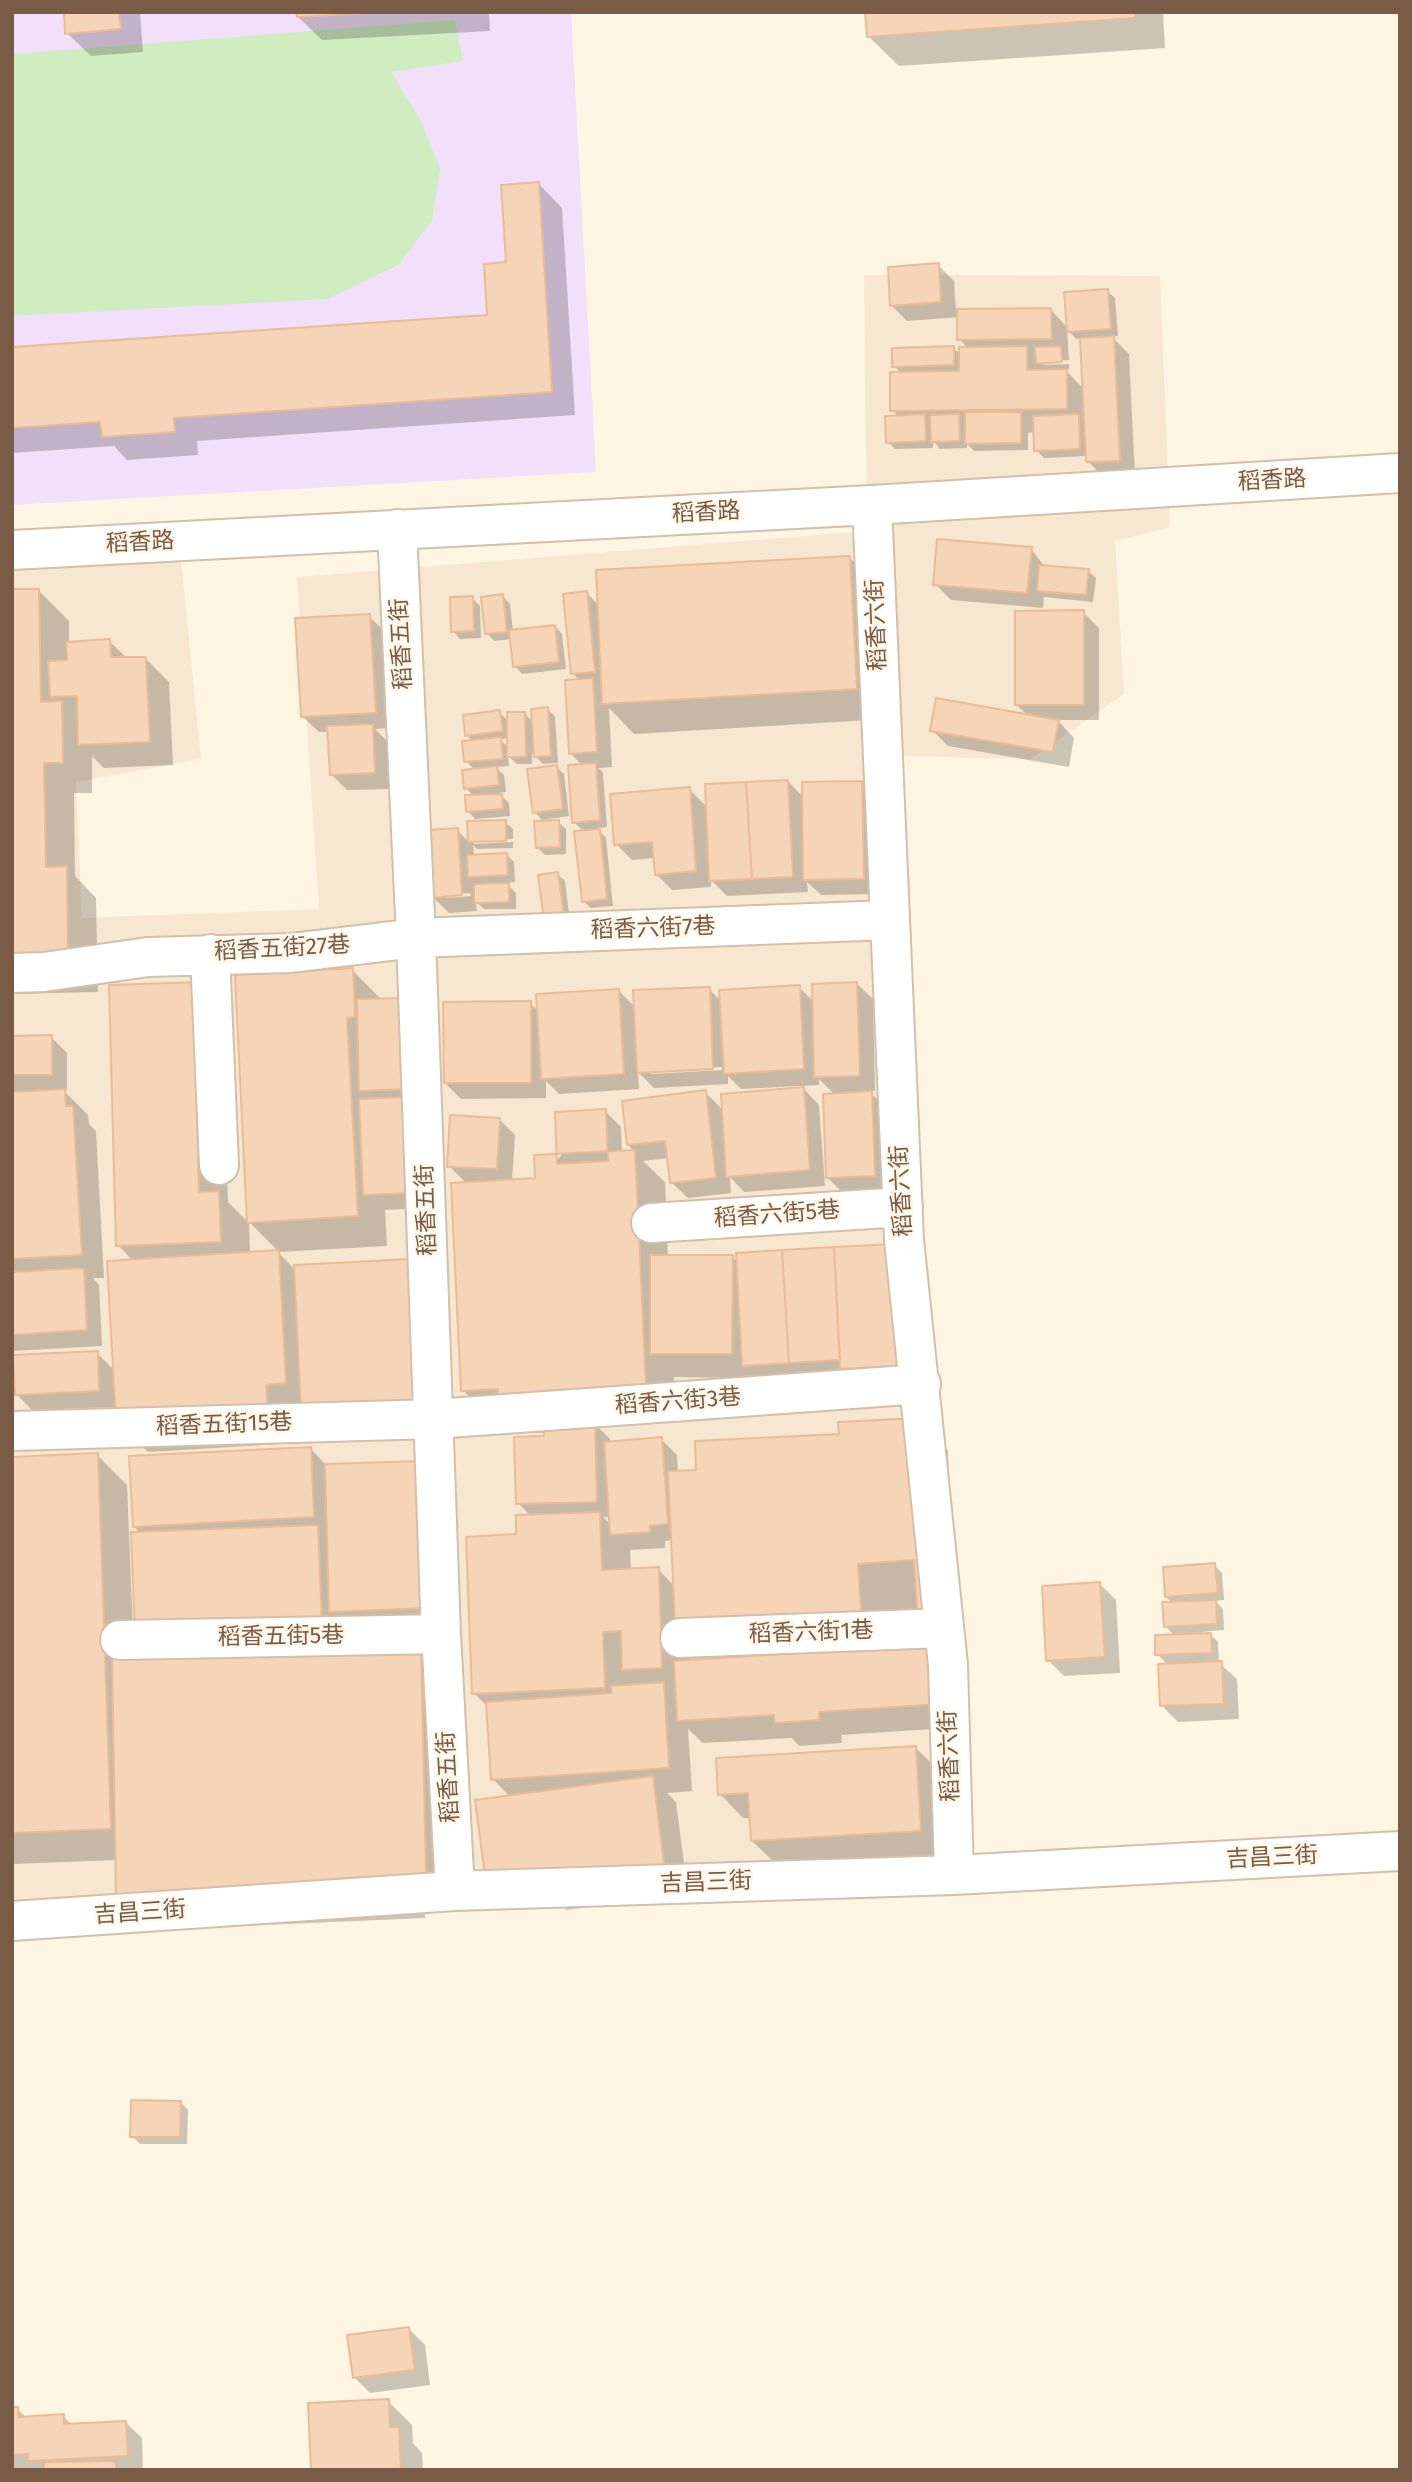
<!DOCTYPE html>
<meta charset="utf-8">
<style>
body{margin:0}
#map{position:relative;width:1412px;height:2482px;overflow:hidden;background:#fef5e2;font-family:"Fira Sans",sans-serif}
canvas{display:block}
.frame{position:absolute;inset:0;border:14px solid #795b46;pointer-events:none}
</style>
<div id="map">
<canvas width="1412" height="2482"></canvas>
<div class="frame"></div>
</div>
<script>
const c = document.querySelector('canvas').getContext('2d');
c.lineJoin = 'round';
function fill(path, color) {
  c.fillStyle = color;
  c.fill(path, 'evenodd');
}
function toPath(rows) {
  const path = new Path2D();
  for (const r of rows) {
    path.moveTo(r[0], r[1]);
    for (let i = 2; i < r.length; i += 2) path.lineTo(r[i], r[i + 1]);
  }
  return path;
}
function trace(path, color, width, dash) {
  c.strokeStyle = color;
  c.lineWidth = width;
  c.lineCap = dash ? 'butt' : 'round';
  c.setLineDash(dash || []);
  c.stroke(path);
}
function drawText(font, color, halo, rows, align = 'center') {
  c.font = font + ' "Fira Sans","Noto Sans TC",sans-serif';
  c.lineWidth = 5;
  c.setLineDash([]);
  c.textBaseline = 'middle';
  c.strokeStyle = halo;
  c.fillStyle = color;
  for (const [text, x, y, turn = 0] of rows) {
    c.save();
    c.translate(x, y);
    c.rotate((+turn || 0) * Math.PI / 180);
    c.textAlign = isNaN(turn) ? turn : align;
    if (halo) c.strokeText(text, 0, 0);
    c.fillText(text, 0, 0);
    c.restore();
  }
}
fill(toPath([
 [864,275,1160,276,1170,527,1115,541,1124,694,1031,759,897,756,935,1856,12,1942,12,569,181,561,201,759,76,782,82,918,319,909,297,577,867,531]
]), '#f7e7d0');
fill(toPath([
 [12,12,571,12,596,472,12,505]
]), '#f2dffb');
fill(toPath([
 [455,20,463,61,391,72,421,121,440,169,432,221,398,265,327,299,12,316,12,54]
]), '#cfedbf');
fill(toPath([
 [66,12,140,12,143,52,91,56,67,33],
 [298,12,489,12,490,31,322,40,298,17],
 [867,12,1163,12,1165,48,899,66,868,36],
 [539,184,562,208,575,415,197,441,198,455,127,460,114,446,12,453,12,348,488,316],
 [938,265,954,281,956,311,1051,310,1068,328,1107,291,1115,298,1118,336,1111,336,1129,354,1135,476,1103,477,1088,461,1087,456,1044,458,1036,450,1035,432,1028,433,1028,450,974,451,967,444,967,448,940,449,933,441,933,448,895,449,888,442,899,417,892,410,902,374,894,366,953,348,961,355,968,348,959,339,959,317,907,321,891,305],
 [1067,329,1076,339,1082,338,1084,389,1065,370,1069,369,1069,364,1044,365,1041,362,1069,360],
 [1031,549,1046,568,1088,571,1096,578,1093,602,1044,597,1043,608,951,600,935,584],
 [850,558,880,588,887,719,634,734,609,708,612,767,598,768,603,772,607,827,597,828,606,838,613,906,591,908,583,901,584,832,574,822,583,766,570,753,580,681,572,673,587,593,599,606],
 [38,590,69,621,69,643,109,641,127,658,145,658,169,682,173,765,104,768,92,756,92,793,74,793,75,876,96,898,98,992,12,994,12,591],
 [503,596,510,604,513,631,555,626,562,634,566,669,522,674,515,666,512,639,494,641,487,633],
 [472,598,480,606,481,638,460,639,453,631],
 [1083,612,1099,628,1099,720,1057,720,1074,738,1069,767,948,746,932,730,1029,717,1016,704],
 [369,616,385,632,391,728,375,729,388,742,390,789,347,790,331,774,329,732,319,732,303,717],
 [547,709,555,716,558,763,543,764,532,753,532,764,517,764,508,756,509,766,495,767,504,775,506,792,499,793,509,803,510,816,475,819,468,811,474,797,466,788,475,770,466,761,473,742,467,735,499,712,509,722,525,714,533,722],
 [509,738,509,748,500,739],
 [556,767,564,774,569,816,542,820,535,812],
 [788,781,804,798,861,782,877,798,879,894,821,895,807,882,808,892,727,896,711,880,711,887,672,890,656,874,655,858,632,860,616,844,689,789,708,808],
 [505,822,513,829,513,839,474,840,474,844,513,842,513,848,477,849,473,845,474,856,506,854,514,862,515,882,506,883,516,893,516,909,484,909,476,902,477,911,449,913,433,897,457,830,469,842],
 [470,893,471,896,446,898,446,895],
 [558,822,566,829,566,854,545,855,537,847],
 [557,874,565,881,571,931,546,926],
 [352,970,382,1000,404,1000,426,1208,385,1210,387,1246,278,1252,296,1271,411,1261,296,1415,297,1443,148,1452,118,1421,117,1407,32,1410,16,1394,97,1353,115,1371,133,1261,118,1245,203,984,233,1014,235,1078,224,1078,228,1202,249,1223,237,977],
 [249,1222,279,1252,250,1254],
 [857,984,873,999,875,1091,869,1091,887,1109,890,1191,844,1194,828,1178,835,1095,819,1079,819,1085,741,1089,728,1076,728,1084,654,1088,638,1072,639,1089,559,1094,546,1081,546,1098,461,1099,445,1083,530,1003,539,1012,619,991,636,1008,709,989,721,1001,799,987,814,1002],
 [722,1067,722,1070,651,1074,651,1071],
 [51,1037,67,1053,67,1090,63,1090,88,1115,89,1124,96,1131,104,1278,93,1278,99,1285,102,1346,13,1351,12,1094,20,1094,19,1091,12,1091,12,1038],
 [804,1089,819,1105,825,1186,744,1192,730,1177,731,1193,688,1198,672,1183,669,1158,643,1161,665,1182,668,1257,732,1257,739,1263,893,1246,915,1381,674,1377,676,1418,593,1422,610,1439,610,1443,661,1439,677,1455,678,1472,698,1472,840,1435,917,1420,948,1450,956,1643,963,1727,841,1735,842,1743,799,1746,792,1738,703,1743,688,1729,692,1791,667,1793,676,1802,688,1894,566,1910,555,1899,510,1797,493,1779,489,1708,474,1693,518,1536,531,1516,518,1503,545,1433,531,1433,517,1420,493,1421,463,1390,467,1184,449,1166,499,1119,515,1135,512,1181,537,1180,605,1111,621,1127,622,1152,635,1152,628,1145,705,1092,724,1111],
 [603,1517,611,1517,612,1526],
 [672,1540,674,1586,658,1569,631,1571,630,1550,665,1548,665,1541],
 [690,1639,838,1649,839,1652,691,1661],
 [310,1448,327,1466,446,1486,421,1648,451,1679,456,1905,425,1905,425,1918,149,1930,117,1860,12,1864,12,1458,97,1455,127,1485,134,1656,141,1534,134,1526],
 [1214,1565,1222,1573,1224,1600,1215,1601,1223,1609,1224,1630,1201,1632,1201,1635,1211,1635,1218,1642,1219,1663,1237,1679,1239,1719,1178,1722,1162,1706,1168,1665,1157,1654,1175,1636,1165,1626,1173,1604,1166,1597],
 [1100,1584,1116,1600,1120,1673,1064,1676,1048,1660],
 [916,1748,939,1771,944,1854,776,1864,752,1841,751,1818,743,1818,720,1794],
 [181,2102,188,2110,187,2144,140,2144,132,2136],
 [409,2329,425,2345,430,2385,370,2393,354,2377],
 [388,2401,412,2425,413,2443,422,2453,423,2470,313,2470],
 [12,2409,17,2409,27,2418,63,2416,73,2426,126,2423,142,2438,143,2470,12,2470]
]), '#0003');
const building = toPath([
 [64,12,119,12,121,29,65,34,64,12],
 [296,12,388,12,297,17,296,12],
 [865,12,1135,12,1136,18,867,37,865,12],
 [539,182,552,392,174,418,175,432,102,437,100,422,12,428,12,347,487,315,484,264,506,262,501,185,539,182],
 [939,263,941,302,890,306,888,267,939,263],
 [1108,289,1111,329,1067,332,1064,292,1108,289],
 [1051,308,1052,339,957,340,957,309,1051,308],
 [1114,336,1120,461,1086,462,1080,338,1114,336],
 [954,346,954,365,892,367,892,348,954,346],
 [1027,346,1027,370,1067,369,1067,409,890,411,890,372,959,371,959,347,1027,346],
 [1061,346,1062,362,1036,364,1035,347,1061,346],
 [965,412,1021,412,1021,443,965,444,965,412],
 [925,414,926,441,886,443,885,416,925,414],
 [959,414,960,441,931,442,930,415,959,414],
 [1079,414,1080,449,1034,451,1033,416,1079,414],
 [937,539,1032,547,1027,593,933,585,937,539],
 [850,556,857,689,602,704,596,570,850,556],
 [1039,565,1089,569,1086,595,1037,591,1039,565],
 [12,589,39,589,41,702,62,701,63,763,44,763,46,867,67,866,68,962,12,963,12,589],
 [587,591,595,672,571,674,563,594,587,591],
 [503,594,507,632,485,634,481,597,503,594],
 [473,596,474,631,451,632,450,597,473,596],
 [1084,610,1084,705,1015,705,1015,611,1084,610],
 [370,614,376,713,301,717,295,618,370,614],
 [555,625,559,662,513,667,509,630,555,625],
 [110,639,111,657,146,657,150,742,78,745,77,696,50,697,48,661,67,660,66,642,110,639],
 [593,678,597,752,569,754,565,680,593,678],
 [936,698,1059,720,1053,752,930,731,936,698],
 [548,707,551,756,534,757,531,709,548,707],
 [500,710,503,731,465,736,463,715,500,710],
 [507,712,525,712,526,757,507,757,507,712],
 [373,724,375,773,330,775,327,726,373,724],
 [501,737,503,759,464,762,462,741,501,737],
 [596,763,600,820,572,823,568,765,596,763],
 [557,765,563,809,533,813,527,769,557,765],
 [497,766,499,785,464,789,462,770,497,766],
 [788,780,793,877,752,879,746,782,788,780],
 [862,781,864,879,803,880,802,782,862,781],
 [746,782,752,879,709,881,705,784,746,782],
 [690,787,696,871,655,875,652,842,614,845,610,794,690,787],
 [502,794,503,809,466,812,465,795,502,794],
 [506,820,506,841,468,842,467,821,506,820],
 [559,820,560,847,536,848,534,821,559,820],
 [458,828,462,895,432,898,428,830,458,828],
 [600,829,607,899,582,902,574,831,600,829],
 [507,853,508,875,468,877,467,855,507,853],
 [558,872,565,924,545,927,538,875,558,872],
 [509,883,509,902,474,903,474,884,509,883],
 [353,968,355,1017,347,1018,358,1216,247,1223,235,975,353,968],
 [203,982,205,1049,195,1049,199,1192,219,1191,221,1242,116,1246,109,985,203,982],
 [857,982,860,1076,814,1077,812,984,857,982],
 [800,985,804,1069,724,1074,719,990,800,985],
 [710,987,713,1069,637,1073,633,990,710,987],
 [619,989,624,1074,541,1079,536,994,619,989],
 [404,998,406,1089,359,1091,357,999,404,998],
 [531,1001,531,1083,444,1083,443,1002,531,1001],
 [52,1035,52,1075,12,1075,12,1036,52,1035],
 [804,1087,810,1170,726,1177,721,1094,804,1087],
 [65,1089,66,1106,73,1106,82,1255,12,1259,12,1092,65,1089],
 [706,1090,716,1178,670,1183,665,1141,627,1145,622,1101,706,1090],
 [872,1091,875,1176,826,1178,823,1094,872,1091],
 [407,1097,410,1193,363,1195,359,1099,407,1097],
 [606,1109,608,1161,557,1164,555,1112,606,1109],
 [450,1115,500,1118,497,1169,447,1167,450,1115],
 [635,1150,646,1388,498,1404,498,1389,461,1391,451,1183,535,1178,534,1155,635,1150],
 [894,1244,900,1366,840,1369,834,1247,894,1244],
 [834,1247,840,1360,789,1363,782,1250,834,1247],
 [279,1250,286,1383,266,1385,268,1413,116,1422,107,1261,279,1250],
 [782,1250,789,1363,742,1366,736,1253,782,1250],
 [650,1255,733,1255,732,1354,650,1354,650,1255],
 [411,1259,417,1406,301,1411,294,1265,411,1259],
 [84,1268,87,1330,12,1335,12,1272,84,1268],
 [98,1351,99,1391,15,1395,13,1355,98,1351],
 [918,1418,926,1613,675,1626,668,1471,696,1470,695,1441,839,1434,838,1422,918,1418],
 [595,1421,597,1502,516,1504,514,1437,544,1436,544,1423,595,1421],
 [662,1437,668,1524,650,1526,650,1532,610,1535,604,1442,662,1437],
 [311,1447,314,1517,133,1527,129,1456,311,1447],
 [98,1453,111,1829,12,1833,12,1457,98,1453],
 [424,1461,428,1608,329,1612,325,1464,424,1461],
 [600,1512,602,1570,659,1567,662,1668,622,1670,621,1631,603,1632,605,1688,472,1694,466,1537,516,1534,516,1515,600,1512],
 [318,1525,322,1626,135,1634,131,1532,318,1525],
 [914,1560,918,1621,862,1625,858,1564,914,1560],
 [1215,1563,1218,1593,1165,1597,1163,1567,1215,1563],
 [1100,1582,1105,1657,1046,1661,1042,1586,1100,1582],
 [1216,1600,1217,1624,1164,1627,1162,1602,1216,1600],
 [1211,1633,1212,1653,1155,1655,1155,1635,1211,1633],
 [937,1644,940,1704,819,1712,819,1720,774,1723,774,1715,677,1721,674,1661,937,1644],
 [421,1646,426,1875,395,1876,395,1888,116,1900,112,1654,421,1646],
 [1222,1661,1224,1704,1160,1706,1158,1664,1222,1661],
 [664,1682,669,1768,491,1780,486,1702,612,1693,611,1686,664,1682],
 [916,1746,921,1831,751,1841,748,1793,718,1795,716,1758,916,1746],
 [653,1776,665,1871,486,1883,475,1800,653,1776],
 [131,2100,181,2101,180,2137,130,2137,131,2100],
 [409,2327,415,2370,353,2378,347,2335,409,2327],
 [389,2399,390,2427,399,2427,401,2470,311,2470,308,2403,389,2399],
 [12,2407,18,2407,19,2417,64,2414,64,2424,126,2421,128,2456,28,2461,28,2454,12,2455,12,2407],
 [116,2461,116,2470,44,2470,44,2462,116,2461]
]);
fill(building, '#f6d4b7');
trace(building, '#ebbb96', 2);
const minor = toPath([
 [872,505,904,1240,948,1665,954,1875],
 [397,529,416,938,441,1634,455,1891],
 [12,550,872,505,1400,473],
 [210,954,219,1165],
 [12,973,44,972,148,957,291,953,416,938,890,920],
 [651,1223,903,1207],
 [12,1431,435,1419,921,1384],
 [680,1638,943,1628],
 [120,1640,441,1634],
 [12,1921,455,1891,954,1875,1400,1851]
]);
trace(minor, '#d3bfaa', 42);
trace(minor, '#fff', 38);
drawText('23px', '#795b46', '#fff8ea', [
 ["稻香路",1272,481,-3],
 ["稻香路",706,513,-3],
 ["稻香路",140,543,-3],
 ["稻香六街",877,625,-92],
 ["稻香五街",402,644,-93],
 ["稻香六街7巷",653,929,-2],
 ["稻香五街27巷",282,949,-3],
 ["稻香六街",902,1191,-93],
 ["稻香五街",427,1210,-92],
 ["稻香六街5巷",777,1215,-4],
 ["稻香六街3巷",678,1402,-4],
 ["稻香五街15巷",224,1425,-2],
 ["稻香六街1巷",811,1633,-2],
 ["稻香五街5巷",281,1637,-1],
 ["稻香六街",950,1756,-92],
 ["稻香五街",449,1777,-93],
 ["吉昌三街",1272,1858,-3],
 ["吉昌三街",706,1883,-2],
 ["吉昌三街",140,1913,-4]
]);
</script>
